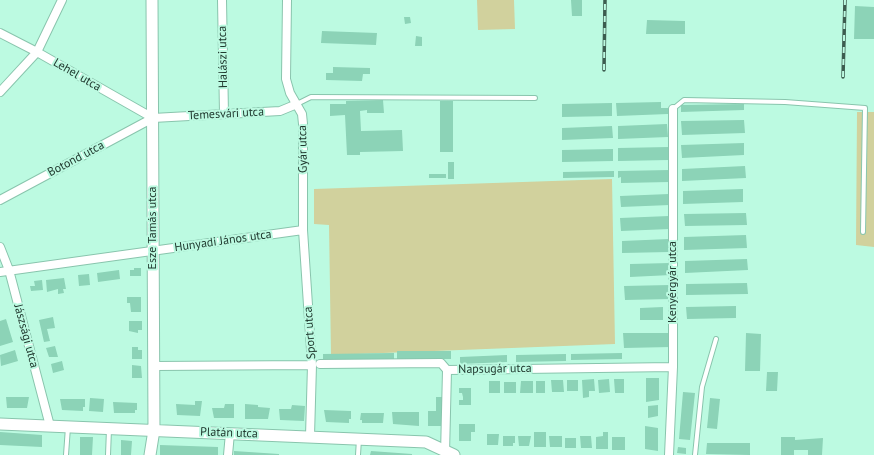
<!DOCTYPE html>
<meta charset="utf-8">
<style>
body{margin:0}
canvas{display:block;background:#bcfae1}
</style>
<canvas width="874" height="455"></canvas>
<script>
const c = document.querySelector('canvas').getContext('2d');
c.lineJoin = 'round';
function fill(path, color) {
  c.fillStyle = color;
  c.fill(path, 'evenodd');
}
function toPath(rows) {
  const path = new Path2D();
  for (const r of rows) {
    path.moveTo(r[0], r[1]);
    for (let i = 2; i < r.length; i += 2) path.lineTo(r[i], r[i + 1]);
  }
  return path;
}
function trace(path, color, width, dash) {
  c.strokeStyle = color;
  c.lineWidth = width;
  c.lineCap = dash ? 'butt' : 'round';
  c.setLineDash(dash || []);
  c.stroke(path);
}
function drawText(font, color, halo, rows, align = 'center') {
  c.font = font + ' "PT Sans",sans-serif';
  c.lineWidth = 4;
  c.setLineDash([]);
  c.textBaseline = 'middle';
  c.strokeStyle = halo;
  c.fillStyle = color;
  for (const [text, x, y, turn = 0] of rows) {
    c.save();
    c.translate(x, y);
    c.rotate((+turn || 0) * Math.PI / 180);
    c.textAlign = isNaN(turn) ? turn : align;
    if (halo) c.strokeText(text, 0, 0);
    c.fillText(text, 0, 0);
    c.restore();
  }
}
fill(toPath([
 [477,0,514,0,515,29,478,30],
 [857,112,874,112,874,247,856,245],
 [612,179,615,344,331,355,329,225,314,224,314,189]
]), '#d1d19d');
fill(toPath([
 [571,0,582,0,582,16,572,16],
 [855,6,874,7,874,39,854,39],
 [404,17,410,17,411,23,405,24],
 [647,20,685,21,685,34,646,34],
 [322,31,377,33,376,45,321,43],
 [416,36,422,37,422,46,415,46],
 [333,67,370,68,370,74,363,74,362,81,326,80,326,73,333,73],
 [383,100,384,113,367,113,367,110,360,111,361,131,402,130,403,151,360,152,360,155,347,155,345,115,330,116,330,104,346,104,346,101],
 [440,101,453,101,453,152,440,152],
 [661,102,661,108,668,108,668,114,617,116,616,103],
 [612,103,612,116,562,117,562,104],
 [744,104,744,110,681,112,681,105],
 [744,120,745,133,682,135,681,121],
 [667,124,668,137,618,139,618,126],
 [612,126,613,138,562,140,562,128],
 [744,143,744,155,682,158,681,145],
 [669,147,669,160,618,161,618,148],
 [613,149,613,161,562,162,562,150],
 [448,162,454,162,454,179,448,179],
 [745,166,746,178,682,181,682,169],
 [670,170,670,182,621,183,621,177,618,178,618,171],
 [614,171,614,177,563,178,563,172],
 [429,174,446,174,446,178,429,178],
 [743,189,743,202,683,204,683,191],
 [669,194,670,205,621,207,620,196],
 [746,213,747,225,685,226,684,214],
 [669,216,670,229,621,231,620,218],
 [746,235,747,248,684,250,684,237],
 [669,239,669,252,622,253,622,241],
 [747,259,748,270,685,273,685,261],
 [670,263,671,275,630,277,630,264],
 [134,268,141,268,141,276,130,276,130,270,134,270],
 [119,270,120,279,98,282,97,273],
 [89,274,90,285,79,286,78,275],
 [64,278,66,289,63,289,64,293,58,294,58,289,47,292,46,280],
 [42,280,43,290,31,291,30,286,35,286,34,281],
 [747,283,748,294,686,295,686,284],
 [670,285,671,299,625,300,624,286],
 [127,297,141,297,141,312,131,312,130,303,127,303],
 [736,306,736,318,687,319,686,307],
 [663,307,663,320,640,320,640,308],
 [53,317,55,328,47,329,50,341,44,342,39,320],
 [6,319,13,342,0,346,0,321],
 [129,321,142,321,142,330,138,330,138,333,129,331],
 [623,333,670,333,671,347,624,348],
 [746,333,761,334,760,371,745,371],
 [55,346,58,357,49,357,46,348],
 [132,347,138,347,138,350,142,350,142,359,132,359],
 [15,350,18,361,1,366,0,355],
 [397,351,451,351,451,359,397,359],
 [394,353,394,359,323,360,323,354],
 [622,353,622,359,571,360,571,354],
 [566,354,566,361,516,362,516,355],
 [507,355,507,362,460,364,460,357],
 [62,361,64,370,53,373,51,364],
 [132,365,141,366,142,378,132,378],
 [767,372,778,372,777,391,766,391],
 [646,378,659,378,659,400,646,402],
 [594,379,595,391,589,391,589,397,583,398,582,380],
 [609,379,610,392,599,393,598,380],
 [614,379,624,379,624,393,615,393],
 [551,380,563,380,564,392,552,392],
 [567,380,578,380,578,391,567,391],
 [489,381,500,381,500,393,489,393],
 [521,381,533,381,533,393,520,393],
 [536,381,545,381,545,393,536,393],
 [504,382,516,382,516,393,504,393],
 [459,388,471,388,471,405,459,405,459,400,463,400,463,397,462,393,459,393],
 [683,392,695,393,690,440,679,439],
 [6,397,29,397,27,408,7,408],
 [436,397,443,397,443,426,428,426,428,411,436,411],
 [90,398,104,399,103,412,89,411],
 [710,398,720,399,717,429,707,428],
 [60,399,85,399,85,407,83,407,83,411,62,410],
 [195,401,202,401,200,416,177,415,176,404,195,405],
 [113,402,137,403,137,410,135,410,135,413,114,413],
 [225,404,234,404,234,418,214,418,212,408,224,408],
 [245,404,258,405,258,407,270,408,268,419,245,419],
 [292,405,305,406,304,421,280,420,279,409,291,409],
 [658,405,658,416,648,418,648,406],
 [324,410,351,411,351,419,349,419,349,423,326,422],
 [392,412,419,412,419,426,393,424],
 [361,413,384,413,383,423,362,423,362,420,360,420],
 [459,424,475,424,475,432,471,432,471,441,459,441],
 [645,426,658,428,658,451,645,449],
 [0,432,42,435,42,447,0,445],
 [534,432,546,432,546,447,534,447],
 [603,432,608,432,608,449,596,449,596,437,603,436],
 [487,434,499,434,498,445,487,445],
 [503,436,515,436,515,443,513,443,513,446,503,446],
 [518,436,531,436,529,446,519,446],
 [549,436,562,436,562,447,550,447],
 [580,436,591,436,592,448,581,448],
 [80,437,93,437,92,455,80,455],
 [612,437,625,437,625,450,612,450],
 [781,437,795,437,795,440,823,438,822,455,808,455,808,450,794,450,794,455,781,455],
 [565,438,576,438,576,448,565,448],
 [121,440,132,441,131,455,121,455],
 [707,443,750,443,750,455,706,454],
 [160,445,218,447,218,455,160,455],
 [678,447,686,448,686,454,677,453],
 [234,451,279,454,279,455,234,455],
 [371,451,412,454,412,455,370,455]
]), '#8cd3b7');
const lane = toPath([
 [297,104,311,97,535,98],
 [673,109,684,100,785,102,865,108,863,232],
 [66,455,68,427],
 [108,455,109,429],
 [358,455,359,439],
 [695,455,702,387,716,339]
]);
const street = toPath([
 [222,0,224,114],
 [287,0,286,79,290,93,302,114,303,124,303,230,312,365,310,436],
 [0,33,37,52,153,118],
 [0,92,37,52,62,0],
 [0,200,153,118,280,111,297,104],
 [0,247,9,270,50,426],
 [0,272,303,230],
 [320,364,441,363,447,370,673,367],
 [154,366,312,365],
 [445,454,447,370],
 [228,455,230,433],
 [669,455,673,367,673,109]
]);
const secondary = toPath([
 [0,424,426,442,454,455],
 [150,455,154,430,152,0]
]);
trace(lane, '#89c5ad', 6);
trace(street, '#89c5ad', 10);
trace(secondary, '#89c5ad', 13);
trace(lane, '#fff', 4);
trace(street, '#fff', 8);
trace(secondary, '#fff', 11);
const rail = toPath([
 [604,70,605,0],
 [843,77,845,0]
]);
trace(rail, '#3c5c4f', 3.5);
trace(rail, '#bcfae1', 2, [6]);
drawText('12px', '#213a30', '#bcfae1', [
 ["Halászi utca",223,57,-91],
 ["Lehel utca",77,75,30],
 ["Temesvári utca",226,114,-3],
 ["Gyár utca",303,149,-91],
 ["Botond utca",76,159,-28],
 ["Esze Tamás utca",153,228,-90],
 ["Hunyadi János utca",223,241,-8],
 ["Kenyérgyár utca",673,282,-90],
 ["Sport utca",310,333,-94],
 ["Jászsági utca",26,336,75],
 ["Napsugár utca",495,369,-1],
 ["Platán utca",229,433,2]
]);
</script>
